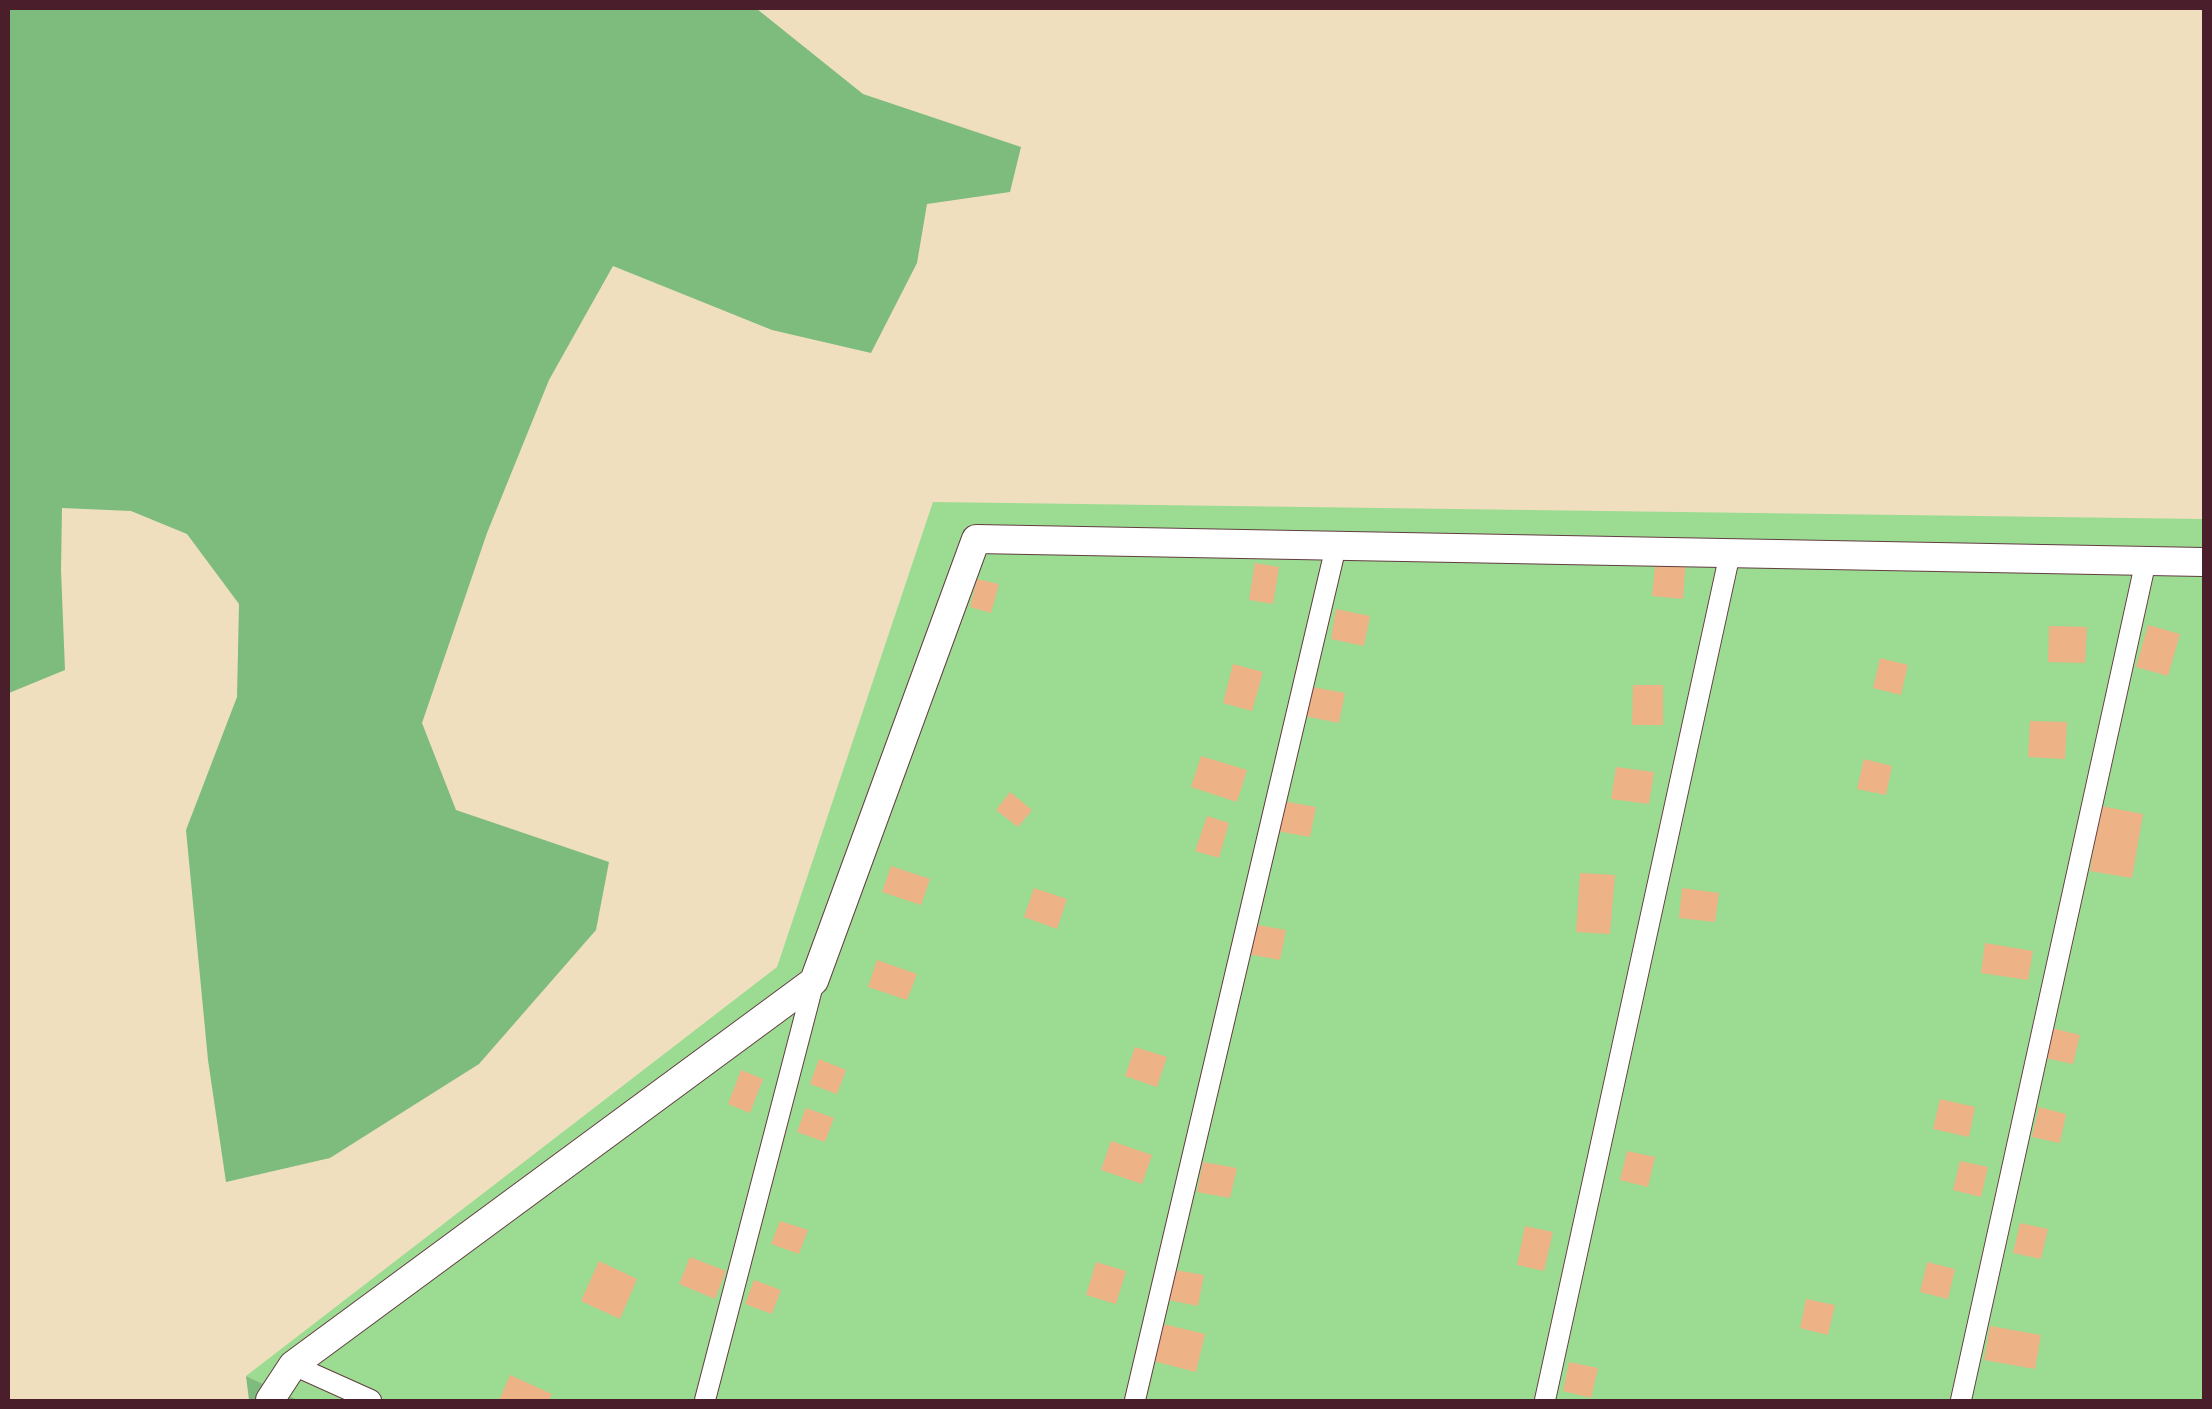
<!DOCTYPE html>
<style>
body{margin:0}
#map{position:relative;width:2212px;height:1409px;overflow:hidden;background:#f0dfbf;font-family:"Balsamiq Sans",sans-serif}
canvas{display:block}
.frame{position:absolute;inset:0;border:10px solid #4a1f2b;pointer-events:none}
</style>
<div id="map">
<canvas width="2212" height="1409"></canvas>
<div class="frame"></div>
</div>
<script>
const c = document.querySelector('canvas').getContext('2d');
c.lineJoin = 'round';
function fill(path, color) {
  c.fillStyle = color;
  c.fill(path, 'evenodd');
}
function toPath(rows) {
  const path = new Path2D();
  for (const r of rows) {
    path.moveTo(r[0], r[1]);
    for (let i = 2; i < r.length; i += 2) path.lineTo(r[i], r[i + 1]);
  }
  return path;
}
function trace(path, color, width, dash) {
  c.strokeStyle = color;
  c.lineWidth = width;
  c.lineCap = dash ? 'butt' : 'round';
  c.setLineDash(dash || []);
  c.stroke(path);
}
fill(toPath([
 [933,502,2203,519,2203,1400,298,1400,246,1376,777,967]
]), '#9cdc92');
fill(toPath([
 [9,9,757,9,863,94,1021,147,1010,192,927,204,917,263,871,353,772,330,613,266,549,380,487,533,422,723,456,810,609,862,596,930,479,1064,330,1158,226,1182,208,1060,186,830,237,697,239,604,187,534,131,511,62,508,61,570,65,670,9,693],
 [246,1376,298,1400,249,1400]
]), '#7dbc7c');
fill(toPath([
 [1656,556,1686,559,1683,599,1652,596],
 [1255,563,1279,567,1273,604,1249,600],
 [977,579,999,584,991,613,970,607],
 [1336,609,1370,616,1364,646,1331,639],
 [2148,625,2180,634,2168,676,2136,667],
 [2049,626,2087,627,2085,663,2048,662],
 [1880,658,1908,665,1901,695,1873,688],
 [1233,664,1263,672,1252,711,1223,703],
 [1633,685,1663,685,1663,725,1632,725],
 [1312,687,1345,693,1339,723,1305,716],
 [2030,721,2067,722,2065,759,2028,757],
 [1201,756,1247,770,1237,802,1191,787],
 [1864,759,1892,766,1886,795,1857,789],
 [1616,767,1654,772,1649,804,1611,799],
 [1010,792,1032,810,1018,827,996,810],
 [1282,801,1316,807,1310,837,1277,831],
 [2101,806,2143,814,2132,878,2090,871],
 [1207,816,1229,823,1219,858,1195,851],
 [891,866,930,879,921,905,882,892],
 [1580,873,1615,875,1610,934,1576,932],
 [1034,888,1067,899,1057,929,1024,917],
 [1682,888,1719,893,1715,922,1679,918],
 [1252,924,1286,930,1280,960,1247,954],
 [1985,943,2033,951,2028,980,1981,973],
 [877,960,917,974,907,1000,868,987],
 [2052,1028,2080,1035,2073,1064,2045,1058],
 [1135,1047,1167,1057,1157,1087,1125,1076],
 [819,1059,846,1070,837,1094,810,1084],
 [741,1070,763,1079,750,1113,728,1104],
 [1940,1099,1975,1107,1969,1137,1933,1129],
 [2039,1107,2066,1114,2060,1143,2032,1137],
 [806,1108,834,1118,825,1142,797,1132],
 [1111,1141,1152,1155,1142,1184,1101,1170],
 [1627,1151,1655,1157,1648,1187,1620,1180],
 [1960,1161,1988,1167,1981,1197,1953,1190],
 [1203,1162,1237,1168,1230,1198,1197,1192],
 [780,1221,808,1230,799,1254,771,1244],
 [2020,1223,2048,1229,2041,1259,2013,1253],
 [1525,1226,1553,1232,1544,1271,1517,1265],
 [690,1257,726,1271,715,1299,679,1284],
 [599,1261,637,1279,620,1319,581,1301],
 [1096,1262,1126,1271,1116,1304,1086,1295],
 [1927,1262,1955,1269,1948,1299,1920,1292],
 [1170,1269,1204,1275,1198,1306,1164,1299],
 [754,1280,781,1290,772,1314,745,1304],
 [1806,1299,1835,1305,1828,1335,1800,1328],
 [1163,1324,1205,1334,1196,1372,1153,1361],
 [1990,1326,2041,1335,2035,1369,1984,1360],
 [1569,1362,1598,1368,1591,1398,1563,1391],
 [510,1375,552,1394,549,1400,499,1400]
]), '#edb286');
const lane = toPath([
 [293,1365,371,1400],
 [705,1400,814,981],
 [1135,1400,1336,546],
 [1545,1400,1730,553],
 [1961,1400,2146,560]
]);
const street = toPath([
 [270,1400,293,1365,814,981,976,539,2203,562]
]);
trace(lane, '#633c41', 22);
trace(street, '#633c41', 30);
trace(lane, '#fff', 20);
trace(street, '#fff', 28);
</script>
